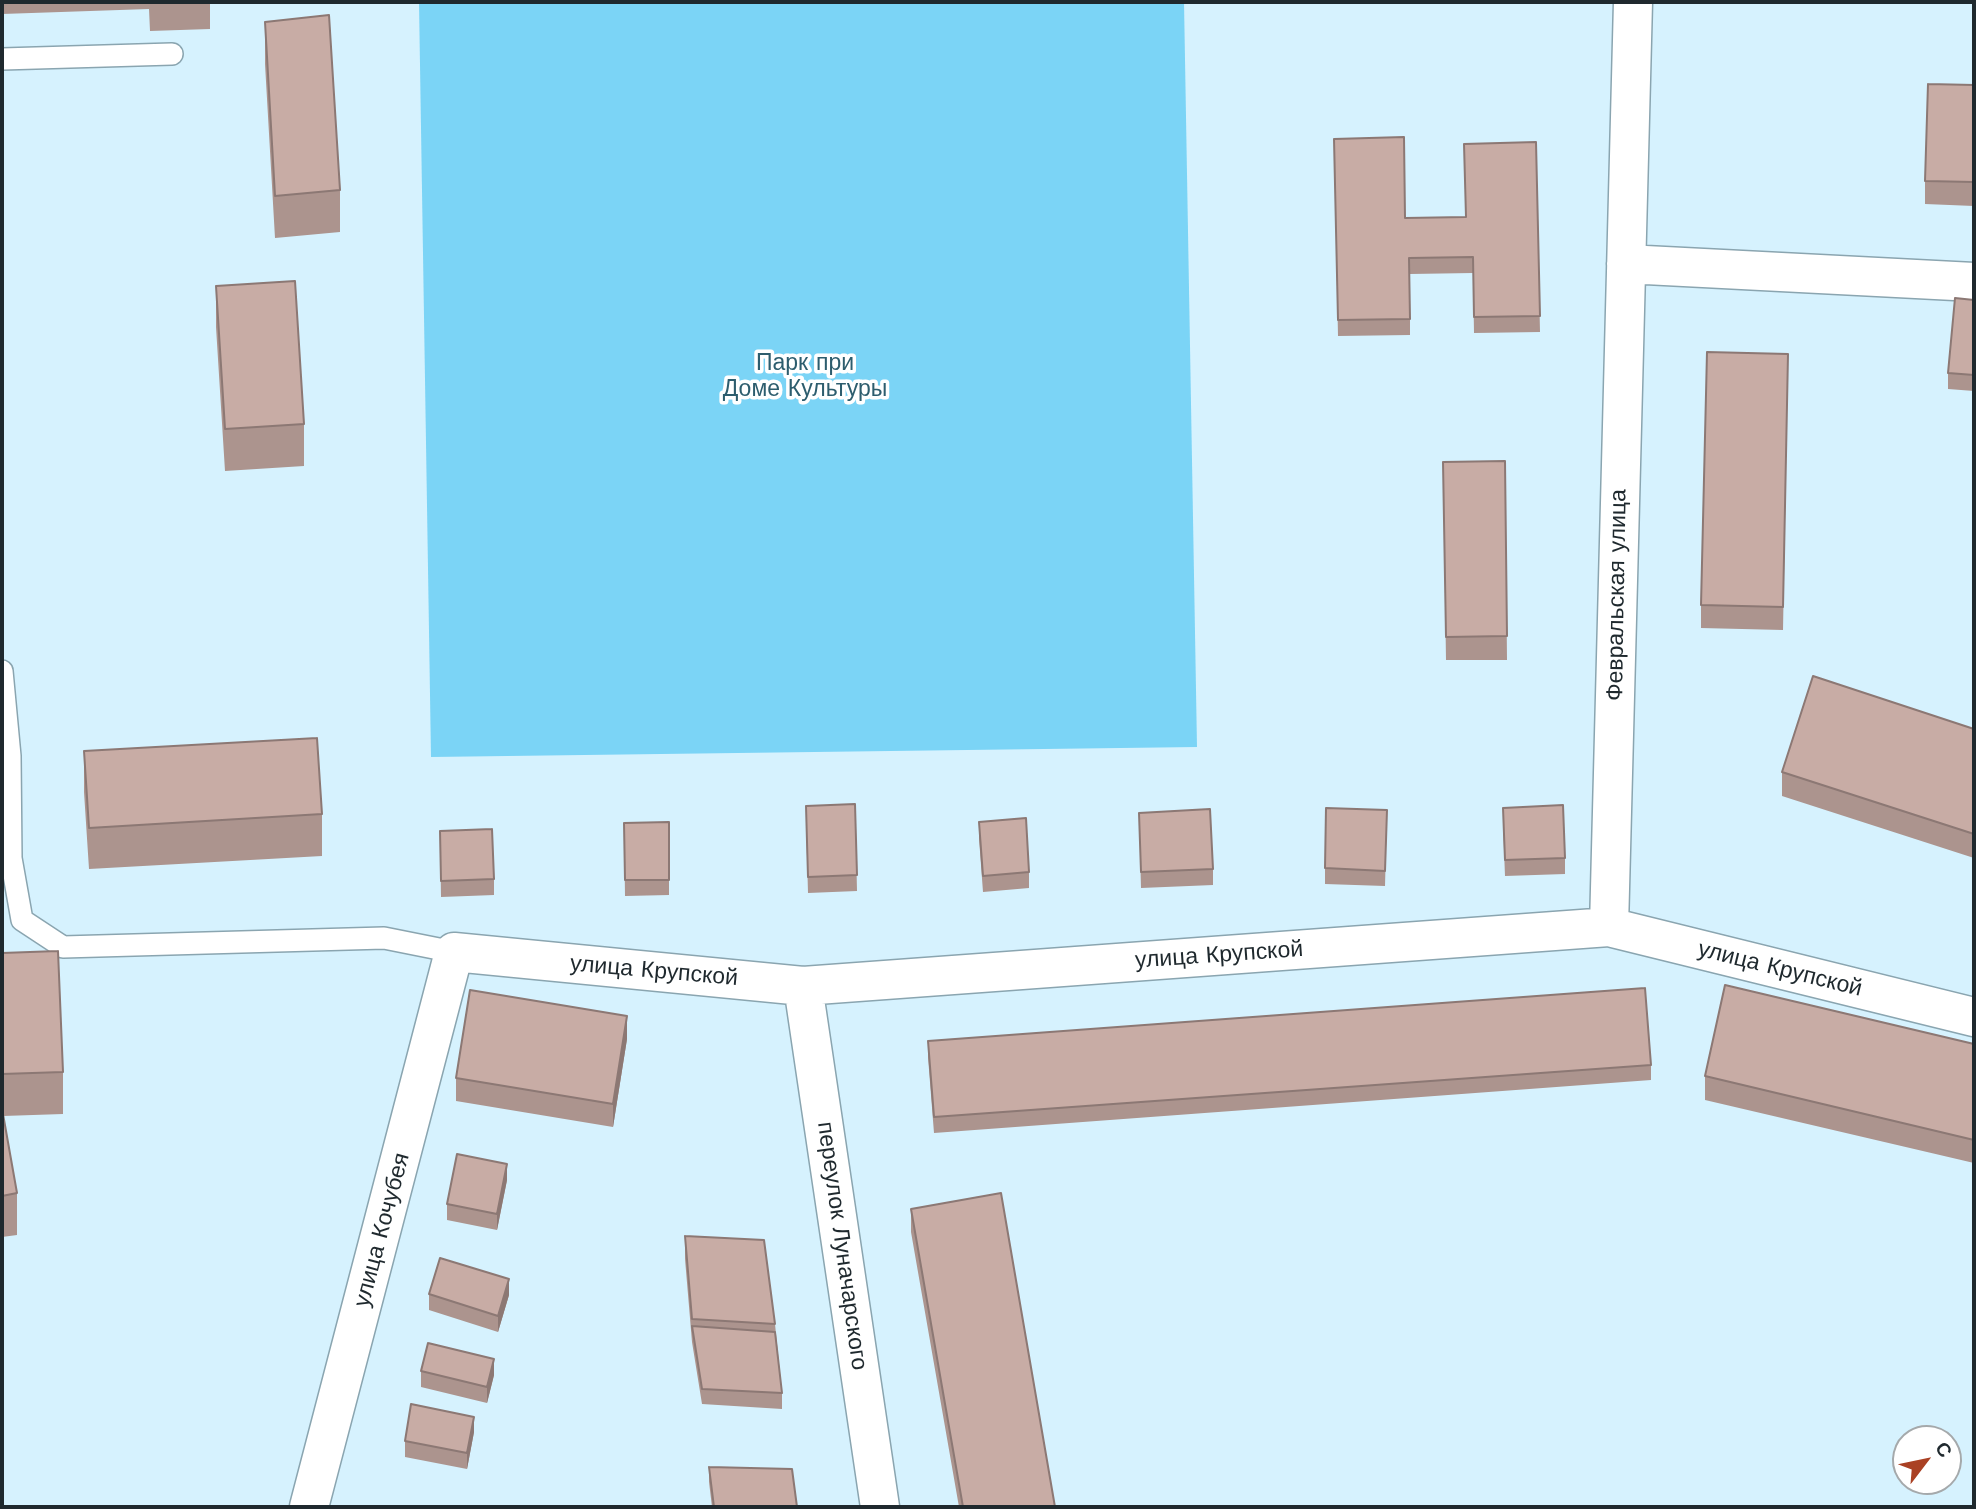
<!DOCTYPE html>
<meta charset="utf-8">
<style>
body{margin:0}
#map{position:relative;width:1976px;height:1509px;overflow:hidden;background:#d6f2fe;font-family:"Work Sans",sans-serif}
canvas{display:block}
.frame{position:absolute;inset:0;border:4px solid #1f292e;pointer-events:none}
.north{position:absolute;left:1892px;top:1425px;width:70px;height:70px;box-sizing:border-box;background:#fff;border:2px solid #a5a9ab;border-radius:50%;rotate:58deg;font-size:19px;font-weight:700;line-height:28px;text-align:center;color:#1f292e}
.north::after{content:'';display:block;margin:auto;width:24px;height:32px;background:#aa4124;clip-path:polygon(50% 0,100% 100%,50% 72%,0 100%)}
</style>
<div id="map">
<canvas width="1976" height="1509"></canvas>
<div class="frame"></div>
<div class="north">С</div>
</div>
<script>
const c = document.querySelector('canvas').getContext('2d');
c.lineJoin = 'round';
function fill(path, color) {
  c.fillStyle = color;
  c.fill(path, 'evenodd');
}
function toPath(rows) {
  const path = new Path2D();
  for (const r of rows) {
    path.moveTo(r[0], r[1]);
    for (let i = 2; i < r.length; i += 2) path.lineTo(r[i], r[i + 1]);
  }
  return path;
}
function trace(path, color, width, dash) {
  c.strokeStyle = color;
  c.lineWidth = width;
  c.lineCap = dash ? 'butt' : 'round';
  c.setLineDash(dash || []);
  c.stroke(path);
}
function drawText(font, color, halo, rows, align = 'center') {
  c.font = font + ' "Work Sans",sans-serif';
  c.lineWidth = 7;
  c.setLineDash([]);
  c.textBaseline = 'middle';
  c.strokeStyle = halo;
  c.fillStyle = color;
  for (const [text, x, y, turn = 0] of rows) {
    c.save();
    c.translate(x, y);
    c.rotate((+turn || 0) * Math.PI / 180);
    c.textAlign = isNaN(turn) ? turn : align;
    if (halo) c.strokeText(text, 0, 0);
    c.fillText(text, 0, 0);
    c.restore();
  }
}
fill(toPath([
 [419,2,1184,2,1197,747,431,757]
]), '#7bd4f6');
const service = toPath([
 [2,59,172,54],
 [2,671,10,756,11,858,22,920,63,947,384,938,454,952]
]);
const minor = toPath([
 [1626,264,1974,282],
 [1609,927,1633,2],
 [803,986,880,1507],
 [309,1507,454,952,803,986,1609,927,1974,1017]
]);
trace(service, '#8aa5b0', 24);
trace(minor, '#8aa5b0', 41);
trace(service, '#fff', 21);
trace(minor, '#fff', 38);
fill(toPath([
 [2,2,210,2,210,29,150,31,149,9,2,14],
 [265,22,340,190,340,232,275,238,265,64],
 [1974,85,1974,206,1925,204,1925,181],
 [1334,139,1405,218,1466,217,1536,142,1540,332,1474,333,1473,273,1410,274,1410,335,1338,336],
 [216,286,304,424,304,466,225,471,216,327],
 [1974,300,1974,391,1948,389,1948,373],
 [1788,354,1783,630,1701,628,1701,605],
 [1505,461,1507,660,1446,660,1443,462],
 [1974,729,1974,858,1782,796,1782,772],
 [84,751,322,814,322,856,89,869,84,792],
 [855,804,857,891,808,893,806,821],
 [1387,810,1385,886,1325,884,1325,868],
 [1139,813,1213,869,1213,885,1141,888],
 [669,822,669,895,625,896,624,823],
 [979,822,1029,872,1029,888,983,892,979,838],
 [1503,824,1565,858,1565,874,1505,876],
 [440,831,494,879,494,895,441,897],
 [2,953,63,1072,63,1114,3,1116,17,1193,17,1235,2,1237],
 [627,1039,613,1127,456,1101,456,1078],
 [928,1041,1651,1065,1651,1080,934,1133,928,1057],
 [1974,1044,1974,1163,1705,1100,1705,1076],
 [507,1180,497,1230,447,1220,447,1204],
 [911,1209,1055,1507,959,1507,911,1232],
 [685,1236,775,1324,782,1393,782,1409,702,1404,692,1342,685,1259],
 [429,1294,509,1295,498,1332,429,1310],
 [421,1371,494,1375,487,1403,421,1387],
 [474,1432,467,1469,405,1457,405,1441],
 [709,1467,797,1507,712,1507,709,1482]
]), '#ac948e');
fill(toPath([
 [627,1016,627,1039,613,1127,613,1104],
 [507,1164,507,1180,497,1230,497,1214],
 [509,1279,509,1295,498,1332,498,1316],
 [494,1359,494,1375,487,1403,487,1387],
 [474,1417,474,1432,467,1469,467,1453]
]), '#8c7874');
const building = toPath([
 [329,15,340,190,275,196,265,22,329,15],
 [1928,84,1974,85,1974,182,1925,181,1928,84],
 [1404,137,1405,218,1466,217,1464,144,1536,142,1540,316,1474,317,1473,257,1409,258,1410,319,1338,320,1334,139,1404,137],
 [295,281,304,424,225,429,216,286,295,281],
 [1955,298,1974,300,1974,375,1948,373,1955,298],
 [1707,352,1788,354,1783,607,1701,605,1707,352],
 [1505,461,1507,636,1446,637,1443,462,1505,461],
 [1813,676,1974,729,1974,834,1782,772,1813,676],
 [317,738,322,814,89,828,84,751,317,738],
 [855,804,857,875,808,877,806,806,855,804],
 [1563,805,1565,858,1505,860,1503,808,1563,805],
 [1326,808,1387,810,1385,871,1325,868,1326,808],
 [1210,809,1213,869,1141,872,1139,813,1210,809],
 [1026,818,1029,872,983,876,979,822,1026,818],
 [669,822,669,880,625,880,624,823,669,822],
 [492,829,494,879,441,881,440,831,492,829],
 [58,951,63,1072,2,1074,2,953,58,951],
 [1725,985,1974,1044,1974,1140,1705,1076,1725,985],
 [1645,988,1651,1065,934,1117,928,1041,1645,988],
 [470,990,627,1016,613,1104,456,1078,470,990],
 [2,1114,3,1114,17,1193,2,1196,2,1114],
 [457,1154,507,1164,497,1214,447,1204,457,1154],
 [1001,1193,1055,1507,963,1507,911,1209,1001,1193],
 [685,1236,764,1240,775,1324,692,1319,685,1236],
 [440,1258,509,1279,498,1316,429,1294,440,1258],
 [692,1326,775,1332,782,1393,702,1389,692,1326],
 [428,1343,494,1359,487,1387,421,1371,428,1343],
 [411,1404,474,1417,467,1453,405,1441,411,1404],
 [709,1467,792,1469,797,1507,714,1507,709,1467]
]);
fill(building, '#c8aca5');
trace(building, '#8c7874', 2);
drawText('23px', '#2d5d6e', '#fff', [
 ["Парк при",805,363],
 ["Доме Культуры",805,389]
]);
drawText('23px', '#1f292e', '#fff', [
 ["Февральская улица",1617,595,-89],
 ["улица Крупской",1219,955,-4],
 ["улица Крупской",1780,969,14],
 ["улица Крупской",654,971,5],
 ["улица Кочубея",382,1230,-75],
 ["переулок Луначарского",842,1246,82]
]);
</script>
